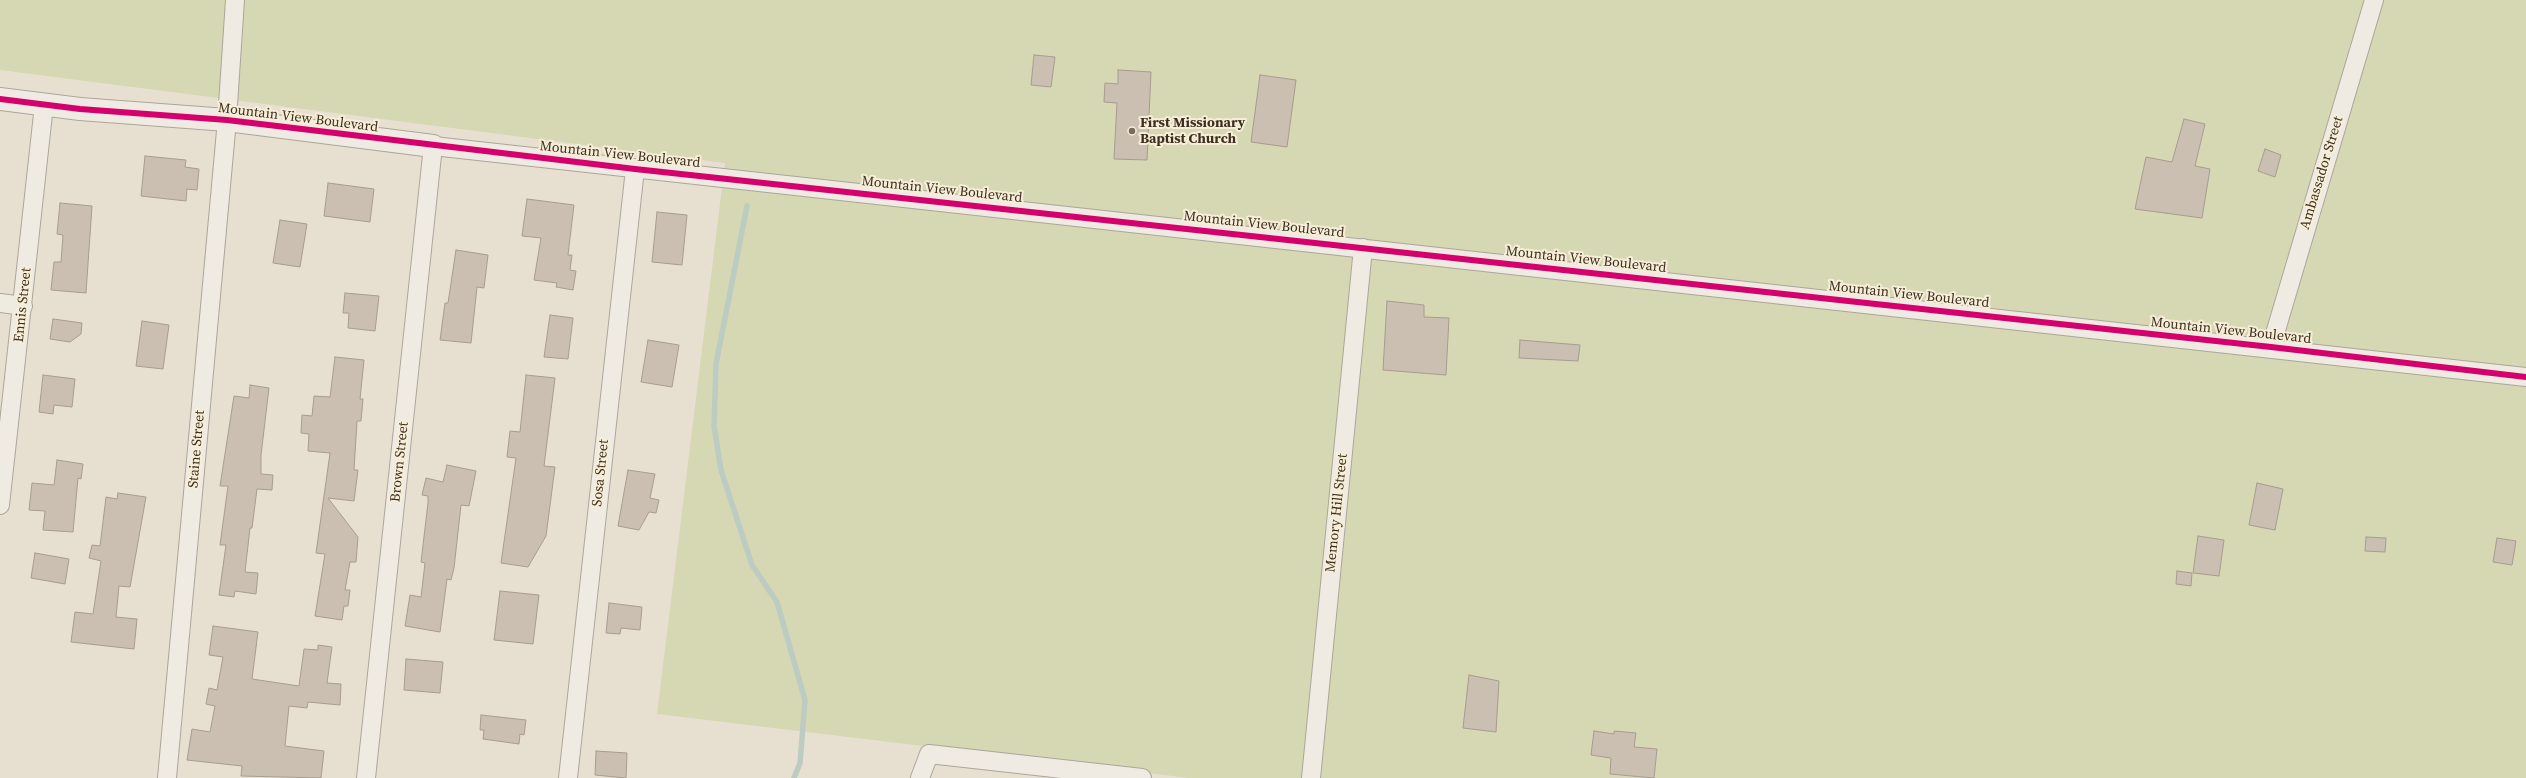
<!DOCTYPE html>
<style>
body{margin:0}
canvas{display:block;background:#e7e0d1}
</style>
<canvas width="2526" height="778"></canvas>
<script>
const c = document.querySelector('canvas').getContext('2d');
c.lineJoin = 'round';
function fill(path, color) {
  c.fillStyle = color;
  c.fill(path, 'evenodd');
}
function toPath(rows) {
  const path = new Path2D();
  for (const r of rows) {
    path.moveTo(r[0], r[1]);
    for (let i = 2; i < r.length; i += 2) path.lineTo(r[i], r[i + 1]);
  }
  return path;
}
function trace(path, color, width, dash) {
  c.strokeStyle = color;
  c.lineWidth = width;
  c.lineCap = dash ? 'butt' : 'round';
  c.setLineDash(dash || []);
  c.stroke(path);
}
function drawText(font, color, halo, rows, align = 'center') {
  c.font = font + ' "Source Serif 4",serif';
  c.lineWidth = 4;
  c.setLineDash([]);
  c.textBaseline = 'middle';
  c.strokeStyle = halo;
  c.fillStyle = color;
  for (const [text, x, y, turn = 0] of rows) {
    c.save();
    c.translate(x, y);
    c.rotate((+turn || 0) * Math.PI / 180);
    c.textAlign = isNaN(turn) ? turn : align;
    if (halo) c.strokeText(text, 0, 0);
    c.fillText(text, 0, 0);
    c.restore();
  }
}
fill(toPath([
 [0,0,2526,0,2526,778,1189,778,657,714,725,163,0,70]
]), '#d6d7b3');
trace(toPath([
 [747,206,716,364,714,426,721,470,752,565,777,602,805,700,800,763,794,778]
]), '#bcccc2', 5.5);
const building = toPath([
 [1034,55,1055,57,1051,87,1031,85,1034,55],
 [1118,70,1151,72,1147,160,1114,159,1117,103,1104,102,1105,83,1118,84,1118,70],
 [1260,75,1296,80,1287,147,1251,142,1260,75],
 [2184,119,2205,124,2195,166,2210,169,2202,218,2135,209,2146,157,2172,162,2184,119],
 [2265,149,2281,155,2275,177,2258,171,2265,149],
 [145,156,186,160,185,167,199,169,197,190,187,189,186,201,141,196,145,156],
 [328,183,374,189,370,222,324,216,328,183],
 [527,199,574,205,568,255,572,255,570,270,576,271,573,290,556,287,557,283,534,280,541,238,522,236,527,199],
 [60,203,92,206,86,293,51,290,54,262,61,262,63,235,57,234,60,203],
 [657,212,687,215,682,265,652,262,657,212],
 [280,220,307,224,300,267,273,263,280,220],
 [456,250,488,255,484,288,477,287,471,343,440,340,445,303,448,303,456,250],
 [345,293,379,296,375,331,348,328,349,313,343,313,345,293],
 [1387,301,1424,305,1424,317,1449,318,1446,375,1383,370,1387,301],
 [550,315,573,318,568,359,544,357,550,315],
 [53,319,82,323,81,334,70,342,50,339,53,319],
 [142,321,169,325,163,369,136,366,142,321],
 [648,340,679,345,672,387,641,382,648,340],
 [1520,340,1580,345,1578,361,1519,358,1520,340],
 [335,357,364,360,360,399,363,399,361,421,357,421,354,470,358,470,354,501,328,498,358,537,356,562,350,562,345,590,350,590,348,606,344,606,342,620,315,616,325,554,316,553,330,453,308,451,309,434,301,433,302,415,312,416,314,396,330,397,335,357],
 [43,375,75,379,72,407,54,405,53,414,39,412,43,375],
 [526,375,555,378,544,466,555,467,546,536,528,567,501,563,516,458,507,457,510,431,520,432,526,375],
 [250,385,269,388,261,455,261,474,273,475,272,490,257,489,252,528,250,528,245,572,258,573,256,594,235,591,234,597,219,595,226,545,220,545,228,486,220,486,234,396,249,398,250,385],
 [57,460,83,464,81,479,78,478,73,532,43,530,45,511,29,510,32,483,54,485,57,460],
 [447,465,476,471,469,506,461,505,454,568,451,580,447,579,440,632,405,626,410,595,421,597,425,563,421,562,428,503,428,496,422,495,426,478,443,482,447,465],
 [628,470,655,474,650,498,659,500,656,513,649,512,639,530,618,526,628,470],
 [2257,483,2283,489,2275,530,2249,525,2257,483],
 [118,493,146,497,130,587,119,586,116,617,137,619,134,649,71,642,75,612,93,614,101,561,89,558,92,545,100,546,106,497,117,499,118,493],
 [2198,536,2224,540,2219,576,2193,573,2198,536],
 [2366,537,2386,538,2385,552,2365,551,2366,537],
 [2497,538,2516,541,2512,565,2493,562,2497,538],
 [35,553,69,559,65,584,31,578,35,553],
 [2177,571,2192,573,2191,586,2176,584,2177,571],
 [500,591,539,595,533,644,494,640,500,591],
 [609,603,642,607,640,630,621,628,620,634,606,633,609,603],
 [213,626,258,632,252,679,299,686,304,649,318,650,318,645,332,647,327,683,341,684,340,705,308,702,307,708,289,706,285,746,324,751,321,778,241,776,242,766,187,760,192,729,210,732,215,706,206,704,209,688,217,690,223,657,209,655,213,626],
 [406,659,443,662,440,693,404,690,406,659],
 [1469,675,1499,681,1496,732,1463,728,1469,675],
 [481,715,526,720,524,735,520,734,519,744,483,739,484,730,480,730,481,715],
 [1594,731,1614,734,1614,731,1636,733,1634,747,1657,749,1654,778,1610,774,1611,758,1591,755,1594,731],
 [596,751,627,753,626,778,595,775,596,751]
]);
fill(building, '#cbbfb2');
trace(building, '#a89c90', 1);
const minor = toPath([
 [0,303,23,306],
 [2271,347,2374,0],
 [0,505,44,105],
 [167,778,227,120,235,0],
 [366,778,433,146,2526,377],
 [568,778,635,169],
 [920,778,929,754,1142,778],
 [1311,778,1363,248]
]);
const tertiary = toPath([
 [0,99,80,109,227,120,433,146]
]);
trace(minor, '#ada599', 20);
trace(tertiary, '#ada599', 24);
trace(minor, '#efebe3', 18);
trace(tertiary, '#efebe3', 22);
trace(toPath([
 [0,99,80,109,227,120,635,169,2271,347,2526,377]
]), '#d6006c', 6);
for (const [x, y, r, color] of [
 [1132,131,4,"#786c5e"]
]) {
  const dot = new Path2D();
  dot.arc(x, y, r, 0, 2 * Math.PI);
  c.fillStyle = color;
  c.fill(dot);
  trace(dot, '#f7eed8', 1.5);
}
drawText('14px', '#3d2e20', '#f7eed8', [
 ["Mountain View Boulevard",298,118,7],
 ["Mountain View Boulevard",620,155,6],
 ["Ambassador Street",2322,173,-73],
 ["Mountain View Boulevard",942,190,6],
 ["Mountain View Boulevard",1264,225,6],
 ["Mountain View Boulevard",1586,260,6],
 ["Mountain View Boulevard",1909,295,6],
 ["Ennis Street",23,305,-84],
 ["Mountain View Boulevard",2231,331,6],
 ["Staine Street",197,449,-85],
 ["Brown Street",400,462,-84],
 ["Sosa Street",601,473,-84],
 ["Memory Hill Street",1337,513,-84]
]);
drawText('bold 14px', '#3d2e20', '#f7eed8', [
 ["First Missionary",1140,123],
 ["Baptist Church",1140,139]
], 'left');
</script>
